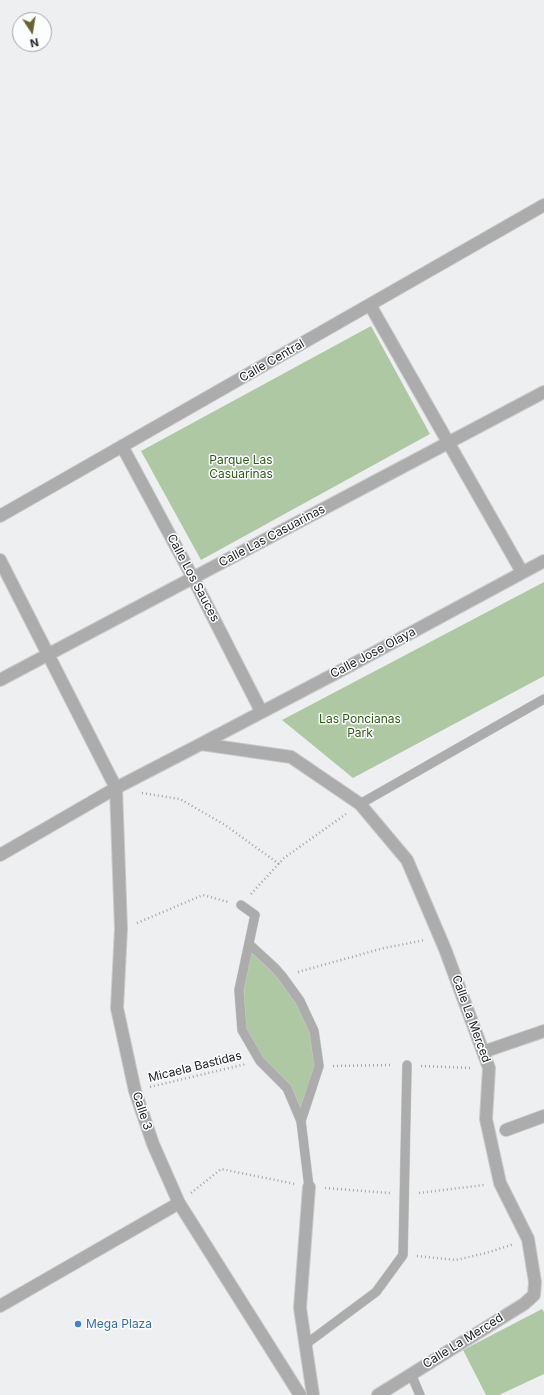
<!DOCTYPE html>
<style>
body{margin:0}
#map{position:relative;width:544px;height:1395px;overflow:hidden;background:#eeeff1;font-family:Inter,sans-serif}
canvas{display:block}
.north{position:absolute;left:12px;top:12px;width:40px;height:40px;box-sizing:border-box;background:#fbfdfe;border:1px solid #a5a6a7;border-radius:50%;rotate:168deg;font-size:11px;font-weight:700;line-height:16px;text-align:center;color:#232324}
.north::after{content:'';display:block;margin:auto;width:14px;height:18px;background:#676431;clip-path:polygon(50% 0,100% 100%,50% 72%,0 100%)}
</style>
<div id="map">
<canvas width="544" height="1395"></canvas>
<div class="north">N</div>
</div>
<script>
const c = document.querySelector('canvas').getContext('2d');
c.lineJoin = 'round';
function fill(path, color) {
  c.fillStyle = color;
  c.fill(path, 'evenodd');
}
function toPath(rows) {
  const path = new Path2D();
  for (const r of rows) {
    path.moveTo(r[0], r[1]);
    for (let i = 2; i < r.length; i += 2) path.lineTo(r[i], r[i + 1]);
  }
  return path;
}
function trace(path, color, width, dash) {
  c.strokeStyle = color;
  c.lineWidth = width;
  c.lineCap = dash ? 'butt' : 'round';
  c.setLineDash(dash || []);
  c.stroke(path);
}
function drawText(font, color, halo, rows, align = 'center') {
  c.font = font + ' Inter,sans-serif';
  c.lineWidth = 3;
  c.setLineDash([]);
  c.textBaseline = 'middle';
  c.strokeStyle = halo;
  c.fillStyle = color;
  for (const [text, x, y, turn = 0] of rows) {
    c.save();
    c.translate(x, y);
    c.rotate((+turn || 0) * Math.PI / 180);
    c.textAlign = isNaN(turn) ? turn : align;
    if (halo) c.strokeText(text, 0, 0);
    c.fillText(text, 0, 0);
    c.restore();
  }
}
fill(toPath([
 [371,326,430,434,201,560,141,451],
 [544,582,544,676,353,778,282,720],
 [250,945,275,968,314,1031,319,1066,301,1121,287,1088,260,1061,242,1030,239,990],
 [542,1309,544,1312,544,1374,499,1395,486,1395,463,1350]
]), '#afc8a4');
const service = toPath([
 [360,804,544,699],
 [241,905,255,915,239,990,242,1030,260,1061,287,1088,301,1121],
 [250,945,275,968,282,976,300,1001,314,1031,319,1066,301,1121,309,1187],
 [306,1344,376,1292,403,1255,407,1065],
 [411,1374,420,1395]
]);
const minor = toPath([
 [370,305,522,572],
 [122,446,193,578,261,711],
 [0,516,544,205],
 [0,560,116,788],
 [0,680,544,392],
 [201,744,342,670,544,561],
 [0,855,116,788,201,744,291,757,360,804,407,860,445,949,489,1068,486,1119,500,1183,528,1239,535,1282,534,1295,524,1304,378,1395],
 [483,1052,544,1031],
 [506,1130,544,1116],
 [309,1187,300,1308,313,1395],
 [0,1306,179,1203]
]);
const tertiary = toPath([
 [116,788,121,929,117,1008,135,1091,153,1144,179,1203,300,1395]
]);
trace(service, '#c9cacc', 10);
trace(minor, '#c9cacc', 14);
trace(tertiary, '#c9cacc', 14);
trace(toPath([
 [142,793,180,799,225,825,279,864],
 [251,894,284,858,346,814],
 [137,923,203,895,228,902],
 [298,972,384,948,425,940],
 [333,1066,392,1065],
 [421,1066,472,1068],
 [150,1087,246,1064],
 [325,1188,390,1193],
 [191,1193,221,1169,295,1184],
 [419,1193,484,1185],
 [417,1256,456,1260,486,1253,514,1244]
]), '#a4a5a6', 2.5, [1, 3]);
trace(service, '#abacab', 9);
trace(minor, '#abacab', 12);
trace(tertiary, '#abacab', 12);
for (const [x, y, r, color] of [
 [78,1324,4,"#3f7fe0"]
]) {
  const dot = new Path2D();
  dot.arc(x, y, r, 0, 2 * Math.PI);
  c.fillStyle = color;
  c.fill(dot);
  trace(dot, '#fbfdfe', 1.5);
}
drawText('12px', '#232324', '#fbfdfe', [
 ["Calle Central",272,361,-30],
 ["Calle Las Casuarinas",272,536,-28],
 ["Calle Los Sauces",193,578,62],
 ["Calle Jose Olaya",373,653,-28],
 ["Calle La Merced",471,1019,70],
 ["Micaela Bastidas",195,1067,-14],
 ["Calle 3",142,1111,72],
 ["Calle La Merced",463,1341,-32]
]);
drawText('12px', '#305d14', '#fbfdfe', [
 ["Parque Las",241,460],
 ["Casuarinas",241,474],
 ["Las Poncianas",360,719],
 ["Park",360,733]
]);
drawText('12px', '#366cbe', '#fbfdfe', [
 ["Mega Plaza",86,1324]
], 'left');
</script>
